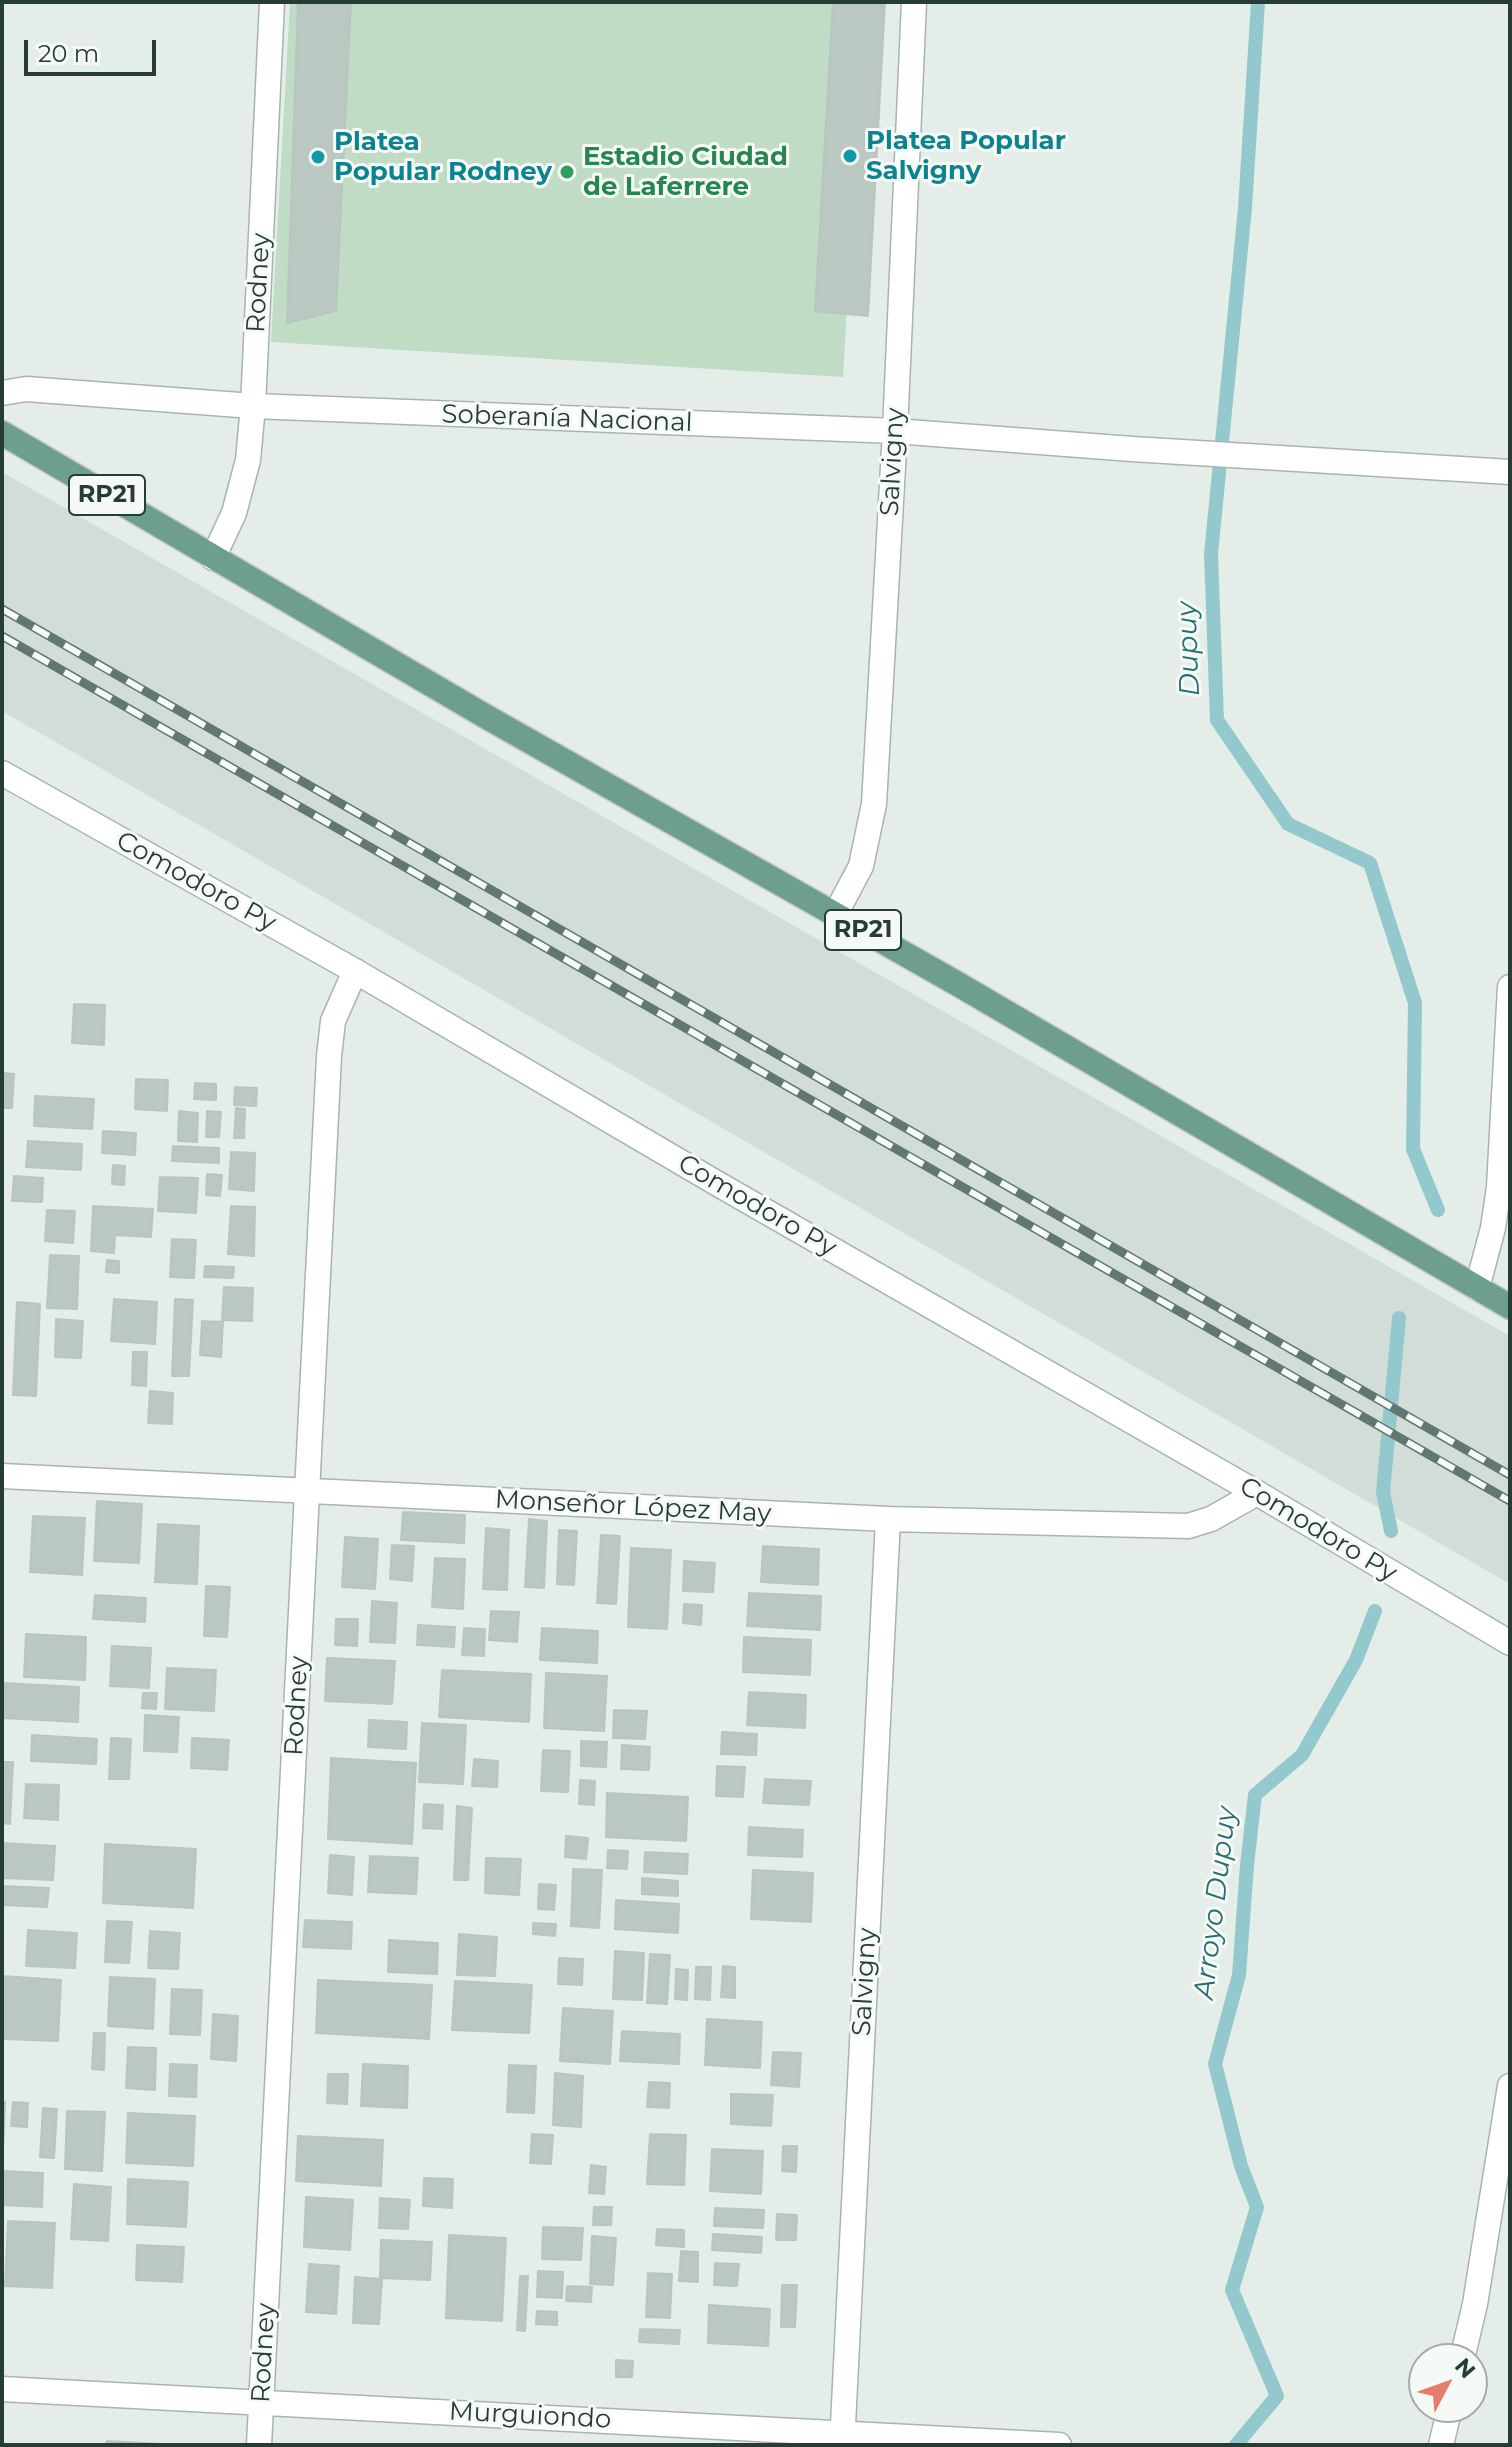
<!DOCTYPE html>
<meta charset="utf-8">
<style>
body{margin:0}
#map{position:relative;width:1512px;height:2447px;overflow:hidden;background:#e5ede9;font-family:Montserrat,sans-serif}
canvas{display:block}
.frame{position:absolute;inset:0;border:4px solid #263d35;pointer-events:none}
.north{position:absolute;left:1408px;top:2343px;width:80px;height:80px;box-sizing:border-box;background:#f5faf7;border:2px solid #a2aea9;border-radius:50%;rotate:49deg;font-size:22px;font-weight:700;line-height:32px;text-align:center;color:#263d35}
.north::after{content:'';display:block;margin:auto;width:28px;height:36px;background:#e57d6b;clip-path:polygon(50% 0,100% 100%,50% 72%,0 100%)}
.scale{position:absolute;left:24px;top:40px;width:132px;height:36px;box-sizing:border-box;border:4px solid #263d35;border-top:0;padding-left:10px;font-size:24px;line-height:28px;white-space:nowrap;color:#263d35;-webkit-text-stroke:6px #f5faf7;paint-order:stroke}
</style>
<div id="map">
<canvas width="1512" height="2447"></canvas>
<div class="frame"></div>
<div class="north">N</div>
<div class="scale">20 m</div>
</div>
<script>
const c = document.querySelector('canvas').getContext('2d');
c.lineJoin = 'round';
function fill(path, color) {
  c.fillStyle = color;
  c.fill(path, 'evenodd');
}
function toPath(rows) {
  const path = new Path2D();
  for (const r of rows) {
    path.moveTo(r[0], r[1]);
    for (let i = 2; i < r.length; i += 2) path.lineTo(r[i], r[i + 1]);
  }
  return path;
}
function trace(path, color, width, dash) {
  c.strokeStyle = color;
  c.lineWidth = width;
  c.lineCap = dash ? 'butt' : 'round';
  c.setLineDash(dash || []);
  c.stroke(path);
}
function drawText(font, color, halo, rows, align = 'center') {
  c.font = font + ' Montserrat,sans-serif';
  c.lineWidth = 6;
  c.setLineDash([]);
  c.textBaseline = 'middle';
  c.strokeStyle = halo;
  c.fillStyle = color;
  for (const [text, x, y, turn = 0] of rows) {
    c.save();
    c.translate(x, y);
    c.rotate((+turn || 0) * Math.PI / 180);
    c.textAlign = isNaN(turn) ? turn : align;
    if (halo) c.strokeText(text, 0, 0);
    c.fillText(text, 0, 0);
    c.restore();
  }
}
fill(toPath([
 [2,472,1510,1336,1510,1584,2,711]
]), '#d3ddd7');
fill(toPath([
 [290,2,864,2,843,377,271,342]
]), '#c0dcc5');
trace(toPath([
 [1258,2,1245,208,1211,554,1217,720,1288,824,1370,863,1415,1003,1413,1149,1438,1210],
 [1391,1531,1383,1492,1399,1318],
 [1236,2445,1277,2396,1232,2290,1257,2207,1241,2166,1215,2064,1239,1975,1247,1865,1255,1795,1302,1755,1356,1660,1375,1611]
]), '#93c9cc', 14);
const building = toPath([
 [298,2,351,2,336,311,287,323,298,2],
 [833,2,885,2,868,316,815,311,833,2],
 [74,1004,105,1005,104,1045,72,1043,74,1004],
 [2,1073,14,1074,12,1108,2,1108,2,1073],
 [136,1079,168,1080,167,1111,135,1109,136,1079],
 [195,1083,216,1084,216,1100,194,1099,195,1083],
 [235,1087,257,1088,256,1106,234,1105,235,1087],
 [35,1096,94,1099,92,1129,34,1126,35,1096],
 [236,1108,245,1109,244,1138,234,1138,236,1108],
 [179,1111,198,1113,197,1142,178,1141,179,1111],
 [207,1111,221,1112,219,1137,206,1137,207,1111],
 [103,1131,136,1133,135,1155,102,1153,103,1131],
 [28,1141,82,1144,81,1170,26,1167,28,1141],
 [173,1146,219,1148,219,1163,172,1161,173,1146],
 [231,1152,255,1153,254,1191,229,1189,231,1152],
 [113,1165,125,1166,124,1185,112,1184,113,1165],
 [207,1174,222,1175,220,1196,206,1195,207,1174],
 [14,1176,43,1178,42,1202,12,1201,14,1176],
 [160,1177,198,1178,196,1213,158,1211,160,1177],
 [93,1206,153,1209,151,1237,115,1235,114,1253,91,1251,93,1206],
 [231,1206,255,1207,254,1256,228,1254,231,1206],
 [47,1210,75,1211,73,1243,45,1241,47,1210],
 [172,1239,196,1240,194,1278,170,1277,172,1239],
 [50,1255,79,1256,77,1309,47,1308,50,1255],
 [107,1260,119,1261,119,1273,106,1272,107,1260],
 [205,1266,234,1267,233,1278,204,1277,205,1266],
 [224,1287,253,1288,252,1321,222,1320,224,1287],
 [114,1299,157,1302,155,1344,111,1341,114,1299],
 [175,1299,193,1300,189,1376,172,1376,175,1299],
 [17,1302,40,1304,36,1396,13,1395,17,1302],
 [56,1319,83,1321,81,1358,55,1357,56,1319],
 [202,1321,223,1322,221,1357,200,1355,202,1321],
 [133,1352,147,1352,146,1386,132,1385,133,1352],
 [150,1391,173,1393,172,1424,148,1423,150,1391],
 [97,1501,142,1504,139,1563,94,1561,97,1501],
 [403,1512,465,1515,464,1543,401,1540,403,1512],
 [33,1516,85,1518,82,1575,30,1572,33,1516],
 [529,1519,547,1521,544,1588,525,1587,529,1519],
 [158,1524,199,1526,197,1584,155,1582,158,1524],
 [486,1528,509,1530,507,1590,483,1589,486,1528],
 [559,1530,577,1531,574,1585,557,1584,559,1530],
 [601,1535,620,1536,616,1604,597,1603,601,1535],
 [345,1537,378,1539,375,1589,342,1587,345,1537],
 [392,1545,414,1546,412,1581,390,1579,392,1545],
 [763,1546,819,1549,818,1585,761,1582,763,1546],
 [631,1548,671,1550,667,1629,628,1627,631,1548],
 [435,1558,465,1559,463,1609,432,1607,435,1558],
 [684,1561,715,1563,713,1592,683,1591,684,1561],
 [206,1586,230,1587,227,1637,204,1636,206,1586],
 [749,1593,821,1596,820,1630,747,1626,749,1593],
 [95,1595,146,1598,145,1622,93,1619,95,1595],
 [372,1601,397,1603,395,1643,370,1642,372,1601],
 [684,1604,702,1605,701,1625,683,1623,684,1604],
 [491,1611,519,1612,517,1642,489,1640,491,1611],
 [336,1619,358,1619,357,1646,335,1645,336,1619],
 [418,1625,455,1627,454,1647,417,1645,418,1625],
 [464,1628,485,1629,484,1656,462,1655,464,1628],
 [542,1628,598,1631,597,1663,540,1660,542,1628],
 [26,1634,86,1637,85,1680,24,1677,26,1634],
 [744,1637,811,1640,810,1675,743,1672,744,1637],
 [112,1646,151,1648,149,1688,110,1686,112,1646],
 [327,1658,395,1661,392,1704,325,1701,327,1658],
 [167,1668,216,1670,214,1711,165,1709,167,1668],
 [442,1670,531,1674,529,1722,439,1717,442,1670],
 [546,1673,607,1676,604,1731,544,1728,546,1673],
 [2,1683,79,1687,78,1722,2,1718,2,1683],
 [749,1692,806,1695,805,1728,747,1725,749,1692],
 [143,1693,157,1693,156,1709,142,1708,143,1693],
 [614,1710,647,1711,645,1739,613,1738,614,1710],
 [145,1715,179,1717,177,1752,144,1751,145,1715],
 [369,1720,407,1722,406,1749,368,1747,369,1720],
 [422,1723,466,1725,463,1784,419,1782,422,1723],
 [722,1732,757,1734,756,1755,721,1754,722,1732],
 [32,1735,97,1739,96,1764,31,1761,32,1735],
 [111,1738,131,1739,129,1779,109,1779,111,1738],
 [192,1738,229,1740,227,1770,191,1768,192,1738],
 [581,1741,607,1742,606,1767,581,1766,581,1741],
 [622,1745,650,1747,649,1770,621,1769,622,1745],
 [543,1750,570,1751,568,1792,541,1791,543,1750],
 [331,1758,416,1763,412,1844,328,1839,331,1758],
 [474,1759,498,1761,497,1787,472,1786,474,1759],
 [2,1762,13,1762,10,1824,2,1823,2,1762],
 [717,1766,745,1767,743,1797,716,1796,717,1766],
 [765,1779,811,1781,809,1805,763,1803,765,1779],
 [580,1780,595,1781,594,1805,579,1804,580,1780],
 [26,1784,59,1785,58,1820,24,1818,26,1784],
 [607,1793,688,1797,686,1841,606,1837,607,1793],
 [424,1804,443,1805,442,1829,423,1828,424,1804],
 [457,1806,472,1808,468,1880,454,1880,457,1806],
 [749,1827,803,1830,802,1857,748,1855,749,1827],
 [566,1836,588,1838,586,1859,565,1857,566,1836],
 [2,1843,55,1846,53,1880,2,1878,2,1843],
 [105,1844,196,1849,193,1908,103,1903,105,1844],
 [608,1850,628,1851,627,1869,607,1868,608,1850],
 [645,1852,688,1854,687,1874,644,1872,645,1852],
 [330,1855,354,1857,352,1895,328,1893,330,1855],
 [370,1856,418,1858,416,1894,368,1892,370,1856],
 [486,1858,521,1859,519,1895,485,1893,486,1858],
 [573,1869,602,1870,599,1928,571,1926,573,1869],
 [753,1870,813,1873,811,1922,751,1919,753,1870],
 [642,1878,678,1881,678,1896,642,1894,642,1878],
 [539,1884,556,1885,554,1910,538,1909,539,1884],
 [2,1886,49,1888,47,1907,2,1905,2,1886],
 [616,1900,679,1904,678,1933,615,1929,616,1900],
 [305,1920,352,1922,351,1949,303,1947,305,1920],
 [107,1921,132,1922,129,1963,105,1962,107,1921],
 [533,1923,556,1924,555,1936,533,1934,533,1923],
 [28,1930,77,1933,75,1968,26,1966,28,1930],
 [150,1931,180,1933,178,1969,148,1968,150,1931],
 [459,1934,497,1937,495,1976,457,1975,459,1934],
 [389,1940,438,1943,437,1974,388,1972,389,1940],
 [615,1951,644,1953,642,2000,613,1999,615,1951],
 [650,1954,670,1955,667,2004,647,2003,650,1954],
 [559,1958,583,1959,582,1985,558,1984,559,1958],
 [723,1966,735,1967,735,1998,721,1997,723,1966],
 [696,1967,711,1967,710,2000,695,1999,696,1967],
 [676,1969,688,1970,687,2000,675,1999,676,1969],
 [2,1976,61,1980,58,2041,2,2039,2,1976],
 [110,1977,155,1979,153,2029,108,2026,110,1977],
 [318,1980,432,1985,429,2039,316,2033,318,1980],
 [455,1981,532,1985,529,2033,452,2030,455,1981],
 [172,1989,202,1990,200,2035,170,2034,172,1989],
 [563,2008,613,2011,610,2064,560,2061,563,2008],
 [213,2014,238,2016,236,2061,211,2059,213,2014],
 [707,2019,762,2022,760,2068,705,2065,707,2019],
 [622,2031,680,2034,679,2064,620,2061,622,2031],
 [94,2033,105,2033,104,2070,92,2069,94,2033],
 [128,2047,156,2048,155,2090,126,2088,128,2047],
 [773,2052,801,2053,799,2087,771,2085,773,2052],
 [170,2064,197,2065,196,2097,169,2096,170,2064],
 [363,2064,408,2066,407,2108,361,2106,363,2064],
 [509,2065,536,2066,534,2113,507,2112,509,2065],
 [555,2073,583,2076,581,2127,553,2125,555,2073],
 [328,2074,348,2074,347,2104,327,2103,328,2074],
 [649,2082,670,2083,669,2108,647,2107,649,2082],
 [731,2094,773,2095,771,2126,731,2124,731,2094],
 [2,2102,5,2102,3,2150,2,2150,2,2102],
 [13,2102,28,2103,27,2127,11,2126,13,2102],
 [43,2108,57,2109,54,2158,40,2157,43,2108],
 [67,2111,105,2112,102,2171,65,2169,67,2111],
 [128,2113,195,2116,193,2166,126,2163,128,2113],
 [532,2134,553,2135,551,2164,530,2163,532,2134],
 [650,2134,686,2135,684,2185,647,2184,650,2134],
 [298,2136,383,2140,381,2186,296,2181,298,2136],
 [783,2146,797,2146,796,2172,782,2171,783,2146],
 [712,2149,763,2151,761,2194,710,2191,712,2149],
 [591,2165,606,2167,604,2194,589,2193,591,2165],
 [2,2171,43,2173,42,2207,2,2205,2,2171],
 [424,2178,453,2179,452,2208,423,2206,424,2178],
 [128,2179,188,2182,186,2227,127,2224,128,2179],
 [74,2184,111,2187,108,2241,71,2239,74,2184],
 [306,2197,353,2200,350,2250,304,2247,306,2197],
 [380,2198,410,2200,408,2229,379,2228,380,2198],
 [594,2207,612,2207,611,2225,593,2225,594,2207],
 [715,2208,764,2210,763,2228,714,2226,715,2208],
 [777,2214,797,2215,796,2240,776,2240,777,2214],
 [8,2221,55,2223,52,2288,5,2286,8,2221],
 [543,2227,583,2228,581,2260,542,2259,543,2227],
 [657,2229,684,2230,684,2247,656,2245,657,2229],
 [713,2234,762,2237,761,2253,712,2250,713,2234],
 [449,2235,506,2238,502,2321,446,2318,449,2235],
 [592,2236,616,2238,613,2285,590,2284,592,2236],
 [381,2240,432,2242,430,2280,380,2278,381,2240],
 [137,2245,184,2247,182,2282,136,2280,137,2245],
 [681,2251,698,2252,698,2282,679,2281,681,2251],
 [715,2263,739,2264,737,2286,714,2285,715,2263],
 [309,2264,339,2266,336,2314,306,2312,309,2264],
 [538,2271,563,2272,562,2298,537,2297,538,2271],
 [648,2273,672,2274,670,2318,646,2317,648,2273],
 [520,2276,528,2276,525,2331,517,2330,520,2276],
 [355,2277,382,2279,379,2324,353,2323,355,2277],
 [782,2285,797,2285,795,2327,781,2327,782,2285],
 [567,2286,592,2287,591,2302,566,2301,567,2286],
 [709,2305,770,2309,768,2346,708,2343,709,2305],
 [537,2311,557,2312,557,2325,536,2324,537,2311],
 [640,2329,680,2330,679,2344,639,2342,640,2329],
 [616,2360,633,2361,632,2377,616,2377,616,2360],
 [107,2441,180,2445,106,2445,107,2441]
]);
fill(building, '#bbc7c1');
trace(building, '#b8c6bf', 2);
const minor = toPath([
 [2,393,26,389,253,406,895,431,1132,449,1510,472],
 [213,558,234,513,248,460,253,406,272,2],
 [835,915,861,866,874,804,895,431,914,2],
 [1477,1288,1493,1228,1499,1187,1510,987],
 [2,1476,888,1519,1188,1526,1211,1519,1257,1493],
 [1462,2359,1475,2304,1510,2086],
 [2,2389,1059,2445],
 [259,2445,329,1056,333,1021,355,971],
 [842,2445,888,1519],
 [1441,2445,1450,2407]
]);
const secondary = toPath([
 [2,773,355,971,718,1184,1257,1493,1510,1643]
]);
const primary = toPath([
 [2,433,485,716,956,983,1510,1307]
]);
trace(minor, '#a8b5af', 27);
trace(secondary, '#a4b8af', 27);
trace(primary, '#c2c9c6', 27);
trace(minor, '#fff', 24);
trace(secondary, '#fff', 24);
trace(primary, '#6e9e8d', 24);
const rail = toPath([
 [2,609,1510,1475],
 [2,636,1510,1501]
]);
trace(rail, '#617870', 9);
trace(rail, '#f5faf7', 6, [18]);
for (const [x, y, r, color] of [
 [850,156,8,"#0f9aa8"],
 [318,157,8,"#0f9aa8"],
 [567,172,8,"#2e9e5b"]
]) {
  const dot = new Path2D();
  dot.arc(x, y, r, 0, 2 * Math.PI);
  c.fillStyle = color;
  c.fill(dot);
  trace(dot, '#f5faf7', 3);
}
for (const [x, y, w] of [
 [107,495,76],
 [863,930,76]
]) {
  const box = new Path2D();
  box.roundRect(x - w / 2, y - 20, w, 40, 6);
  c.fillStyle = '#f5faf7';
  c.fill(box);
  trace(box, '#263d35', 2);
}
drawText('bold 24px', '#263d35', null, [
 ["RP21",107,495],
 ["RP21",863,930]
]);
drawText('bold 26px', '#0d838f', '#f5faf7', [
 ["Platea Popular",866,141],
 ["Salvigny",866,171],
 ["Platea",334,142],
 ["Popular Rodney",334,172]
], 'left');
drawText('bold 26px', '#27864d', '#f5faf7', [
 ["Estadio Ciudad",583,157],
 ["de Laferrere",583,187]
], 'left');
drawText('26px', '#263d35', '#f5faf7', [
 ["Rodney",259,283,-87],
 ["Soberanía Nacional",567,419,2],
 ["Salvigny",893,462,-87],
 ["Comodoro Py",196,882,29],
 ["Comodoro Py",757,1206,30],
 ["Monseñor López May",633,1507,3],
 ["Comodoro Py",1318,1530,31],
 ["Rodney",297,1706,-87],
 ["Salvigny",865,1982,-87],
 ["Rodney",264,2353,-87],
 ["Murguiondo",530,2416,3]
]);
drawText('italic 28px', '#256f74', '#f5faf7', [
 ["Dupuy",1189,649,-92],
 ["Arroyo Dupuy",1216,1903,-83]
]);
</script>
